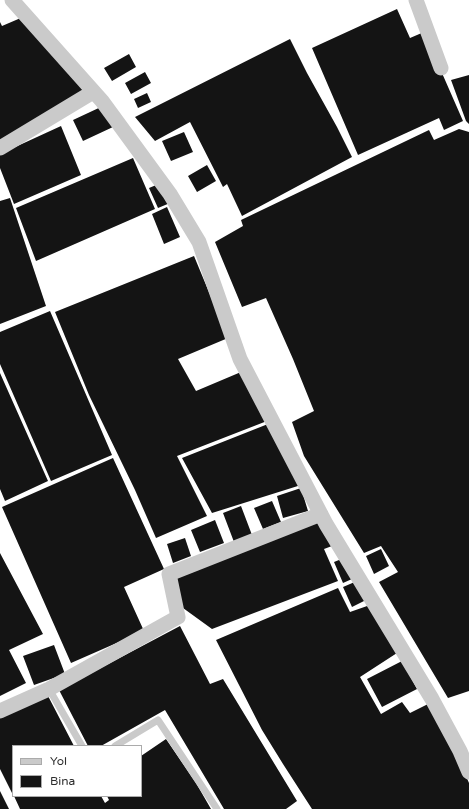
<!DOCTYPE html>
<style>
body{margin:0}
#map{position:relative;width:469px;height:809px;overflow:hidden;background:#fff;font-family:"Varela Round",sans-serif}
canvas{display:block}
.legend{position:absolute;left:12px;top:745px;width:130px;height:52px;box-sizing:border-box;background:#fff;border:1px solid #ababab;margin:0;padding:5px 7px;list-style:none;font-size:12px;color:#2d2d2d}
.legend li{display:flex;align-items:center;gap:8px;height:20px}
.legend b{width:20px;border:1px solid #ababab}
</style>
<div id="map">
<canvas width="469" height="809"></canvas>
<ul class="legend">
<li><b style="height:5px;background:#cacaca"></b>Yol</li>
<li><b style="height:11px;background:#141414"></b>Bina</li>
</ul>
</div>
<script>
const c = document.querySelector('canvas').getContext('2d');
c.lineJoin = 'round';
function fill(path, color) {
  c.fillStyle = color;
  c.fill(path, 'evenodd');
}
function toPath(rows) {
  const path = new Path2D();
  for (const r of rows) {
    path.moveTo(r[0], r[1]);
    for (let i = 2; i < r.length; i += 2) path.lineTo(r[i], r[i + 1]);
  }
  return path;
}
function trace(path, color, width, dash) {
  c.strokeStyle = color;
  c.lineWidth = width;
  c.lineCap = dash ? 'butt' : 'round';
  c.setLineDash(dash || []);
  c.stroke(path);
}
fill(toPath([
 [397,9,410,38,424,32,463,121,444,130,439,118,358,155,312,48],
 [23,17,88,90,0,142,0,22,2,26],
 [290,39,307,73,337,127,352,157,242,216,227,184,223,187,190,122,155,141,135,117],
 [129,54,136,67,112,81,104,68],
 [145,72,151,83,131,94,125,83],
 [469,75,469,124,466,121,451,80],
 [147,93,151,102,138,108,134,99],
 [103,106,113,127,83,141,73,120],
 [61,126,81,175,14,204,0,168,0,154],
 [459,129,469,132,469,691,448,698,379,582,398,572,381,546,364,553,304,456,292,422,314,411,293,359,266,298,242,307,215,242,243,226,241,220,429,130,434,140],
 [184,132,193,152,171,161,162,141],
 [133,158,155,209,36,261,16,208],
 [207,165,216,181,197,192,188,176],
 [161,183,170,203,158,208,149,188],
 [10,198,46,306,0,324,0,201],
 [167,207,180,237,164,244,152,214],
 [194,256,228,338,178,359,196,391,241,372,267,421,177,456,207,516,156,538,135,490,89,395,55,312],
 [50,311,112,455,51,481,0,364,0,332],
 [0,373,48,481,5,501,0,489],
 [268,424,301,485,212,513,182,458],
 [113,458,164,569,124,587,144,631,71,663,2,507],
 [301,488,308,511,283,518,277,496],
 [272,501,281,522,263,529,254,508],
 [241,506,252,535,234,542,223,513],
 [215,520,224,543,200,552,191,530],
 [319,521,332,546,324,549,338,581,212,629,183,608,176,576],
 [185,538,191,556,173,563,167,544],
 [381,549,389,566,374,574,366,556],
 [0,553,43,634,9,650,26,683,0,696],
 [344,558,352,579,343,583,334,562],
 [357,581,366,600,352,607,343,587],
 [338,588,350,612,370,605,397,653,360,677,381,714,402,702,410,713,430,703,463,769,469,783,469,809,312,809,283,764,262,730,216,640],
 [180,626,210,684,223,679,297,801,286,809,224,809,165,710,101,746,88,746,59,690],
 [54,645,65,674,34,685,23,656],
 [402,661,417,689,382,707,367,679],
 [47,694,74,746,13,746,13,795,0,769,0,715],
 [166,739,196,783,211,809,20,809,14,796,101,796,105,803,109,800,107,796,141,796,141,756],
 [0,791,9,809,0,809]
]), '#141414');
trace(toPath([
 [49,689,82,746],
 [115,746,158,720,217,809]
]), '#cacaca', 7);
trace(toPath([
 [12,0,102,101,170,194,199,242,240,359,326,524,432,699,460,751,469,772],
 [416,0,441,68],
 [0,148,93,92],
 [0,711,49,689,178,617,169,574,321,514]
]), '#cacaca', 15);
</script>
